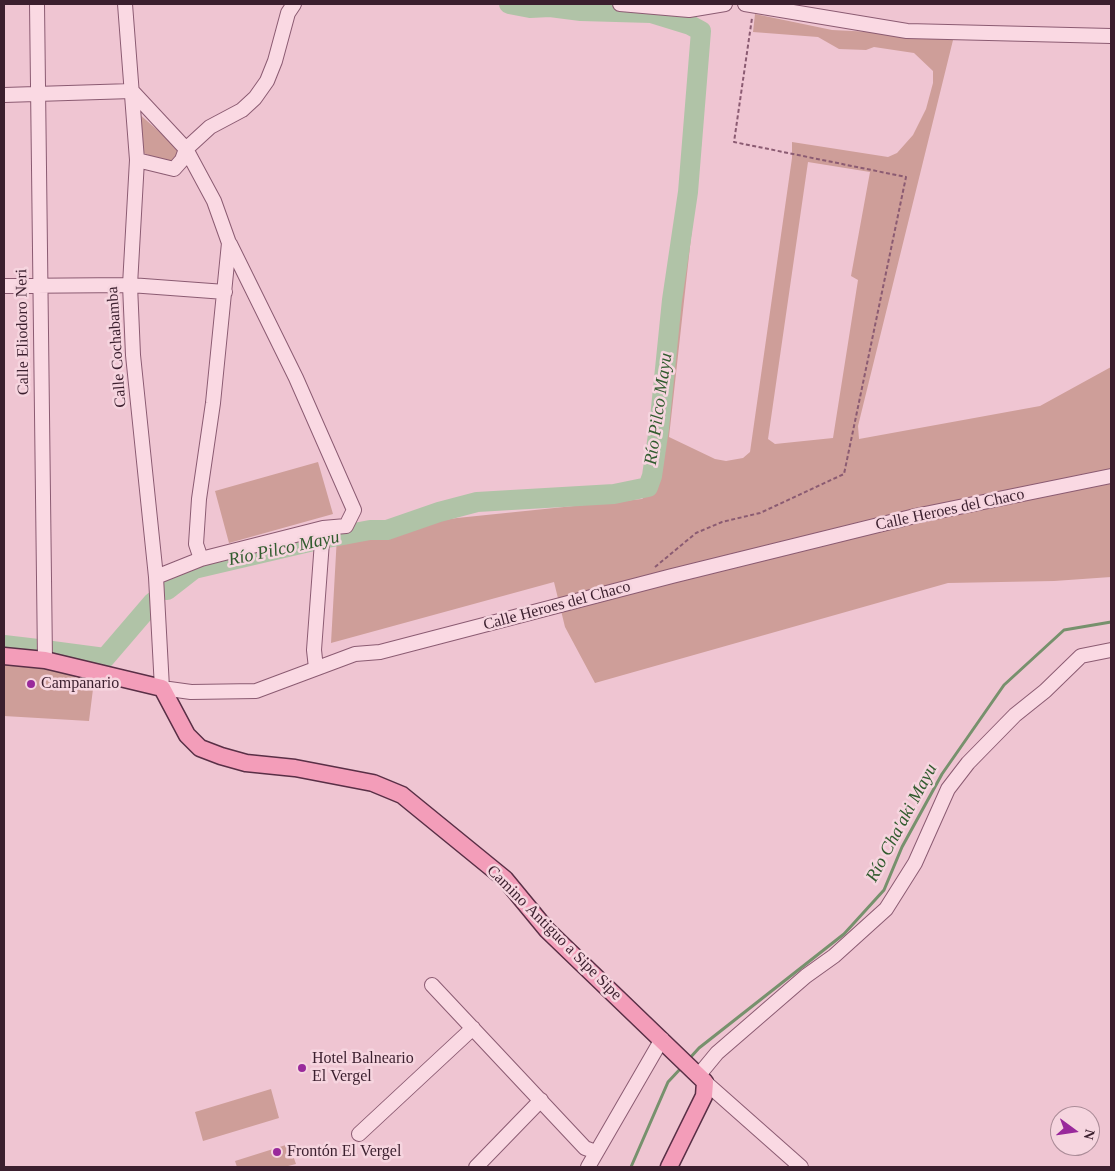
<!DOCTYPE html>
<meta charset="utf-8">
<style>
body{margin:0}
#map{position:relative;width:1115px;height:1171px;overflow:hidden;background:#efc5d2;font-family:Georgia,serif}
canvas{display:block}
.frame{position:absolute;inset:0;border:5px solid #3b1f2e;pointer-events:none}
.north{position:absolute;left:1050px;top:1106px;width:50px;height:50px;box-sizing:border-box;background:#f6d5df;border:1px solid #ab8c98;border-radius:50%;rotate:104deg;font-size:14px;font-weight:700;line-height:20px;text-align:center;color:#3b1f2e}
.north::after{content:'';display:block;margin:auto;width:18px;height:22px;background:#99299b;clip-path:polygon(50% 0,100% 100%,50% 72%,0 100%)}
</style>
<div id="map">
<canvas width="1115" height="1171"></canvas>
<div class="frame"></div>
<div class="north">N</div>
</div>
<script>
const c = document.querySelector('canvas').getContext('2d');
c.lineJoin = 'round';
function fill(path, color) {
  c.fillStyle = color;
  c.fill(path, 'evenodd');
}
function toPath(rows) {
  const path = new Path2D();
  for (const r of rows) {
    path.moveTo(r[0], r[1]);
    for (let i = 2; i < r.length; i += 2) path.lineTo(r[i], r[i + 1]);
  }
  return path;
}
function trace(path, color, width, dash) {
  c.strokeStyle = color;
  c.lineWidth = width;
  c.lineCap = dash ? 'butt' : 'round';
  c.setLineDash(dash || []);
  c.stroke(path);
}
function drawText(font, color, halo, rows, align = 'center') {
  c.font = font + ' Georgia,serif';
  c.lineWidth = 5;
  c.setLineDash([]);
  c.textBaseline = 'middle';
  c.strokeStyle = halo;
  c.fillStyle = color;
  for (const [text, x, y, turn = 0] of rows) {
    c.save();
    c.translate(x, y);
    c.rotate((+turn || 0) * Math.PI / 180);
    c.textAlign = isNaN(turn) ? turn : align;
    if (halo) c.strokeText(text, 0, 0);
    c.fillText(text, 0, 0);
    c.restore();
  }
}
fill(toPath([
 [755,14,832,30,954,36,858,426,859,439,1040,406,1111,367,1111,577,1054,581,948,583,595,683,565,627,554,582,331,643,337,536,457,518,642,499,649,493,659,428,665,361,681,228,688,192,692,127,702,138,669,437,715,459,726,461,743,458,750,452,792,158,792,142,888,157,897,153,913,135,926,109,933,83,933,71,914,53,874,47,866,50,839,49,818,37,753,32],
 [808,162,870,172,851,276,858,280,833,438,775,444,768,439],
 [138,113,178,148,175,159,167,162,141,152],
 [318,462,333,514,229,543,215,491],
 [26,663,94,681,89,721,4,716,4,664],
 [271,1089,279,1118,203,1141,195,1112],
 [289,1144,296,1164,284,1167,237,1167,235,1161]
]), '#ce9e99');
trace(toPath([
 [689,1059,699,1048,844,934,884,890,902,847,942,774,1004,685,1064,630,1111,622],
 [631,1167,668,1082,682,1067]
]), '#77916d', 3);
trace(toPath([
 [167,590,194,569,322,539,370,530,387,530,439,512,477,502,614,494,648,487,652,476,659,428,672,300,688,192,701,31,690,25,651,13,581,11,550,7,530,8,509,4],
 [4,645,38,649],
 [52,651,105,658,153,602]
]), '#b0c3a7', 20);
const minor = toPath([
 [37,4,45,660],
 [125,4,137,160,130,285,133,355,156,577,162,688,191,692,256,691,355,654,380,652,672,576,915,516,1111,476],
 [620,4,689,10,725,4],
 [745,4,907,31,1111,36],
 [4,95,132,91,186,149,214,201,229,243,213,403,199,499,196,544,201,559],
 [137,160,174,169,182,160,186,149,210,127,242,110,255,98,267,81,275,61,288,13,294,4],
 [4,286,130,285,225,292],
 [156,577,201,559,323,528,346,526,354,510,296,378,230,244],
 [316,668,314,650,323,528],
 [432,985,585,1148,596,1152],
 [698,1076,717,1053,806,976,834,956,886,909,915,863,948,789,968,763,1015,715,1045,691,1081,656,1111,650],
 [705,1082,801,1167],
 [359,1134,473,1028],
 [476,1167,541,1100],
 [588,1167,662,1039]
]);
const major = toPath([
 [4,656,45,660,162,688,187,735,200,748,221,756,246,763,295,768,373,783,402,795,505,879,547,930,705,1082,704,1096,669,1167]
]);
trace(minor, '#8b5b72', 16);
trace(major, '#592f46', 19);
trace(toPath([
 [655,567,696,533,722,522,760,513,844,474,906,177,734,142,752,18]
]), '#8b5b72', 2, [4, 2.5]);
trace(minor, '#fad9e3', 14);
trace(major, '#f39db9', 16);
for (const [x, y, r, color] of [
 [31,684,5,"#99299b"],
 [302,1068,5,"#99299b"],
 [277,1152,5,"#99299b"]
]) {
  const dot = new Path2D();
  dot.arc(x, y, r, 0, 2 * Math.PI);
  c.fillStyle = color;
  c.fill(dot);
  trace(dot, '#f6d5df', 2);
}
drawText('16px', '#3b1f2e', '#f6d5df', [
 ["Calle Eliodoro Neri",23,332,-91],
 ["Calle Cochabamba",117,347,-94],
 ["Calle Heroes del Chaco",950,510,-12],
 ["Calle Heroes del Chaco",557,606,-15],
 ["Camino Antiguo a Sipe Sipe",554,933,45]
]);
drawText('16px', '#3b1f2e', '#f6d5df', [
 ["Campanario",41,684],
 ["Hotel Balneario",312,1059],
 ["El Vergel",312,1077],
 ["Frontón El Vergel",287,1152]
], 'left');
drawText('italic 18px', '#315b2e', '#f6d5df', [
 ["Río Pilco Mayu",659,409,-82],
 ["Río Pilco Mayu",284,549,-12],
 ["Río Cha'aki Mayu",902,823,-62]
]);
</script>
